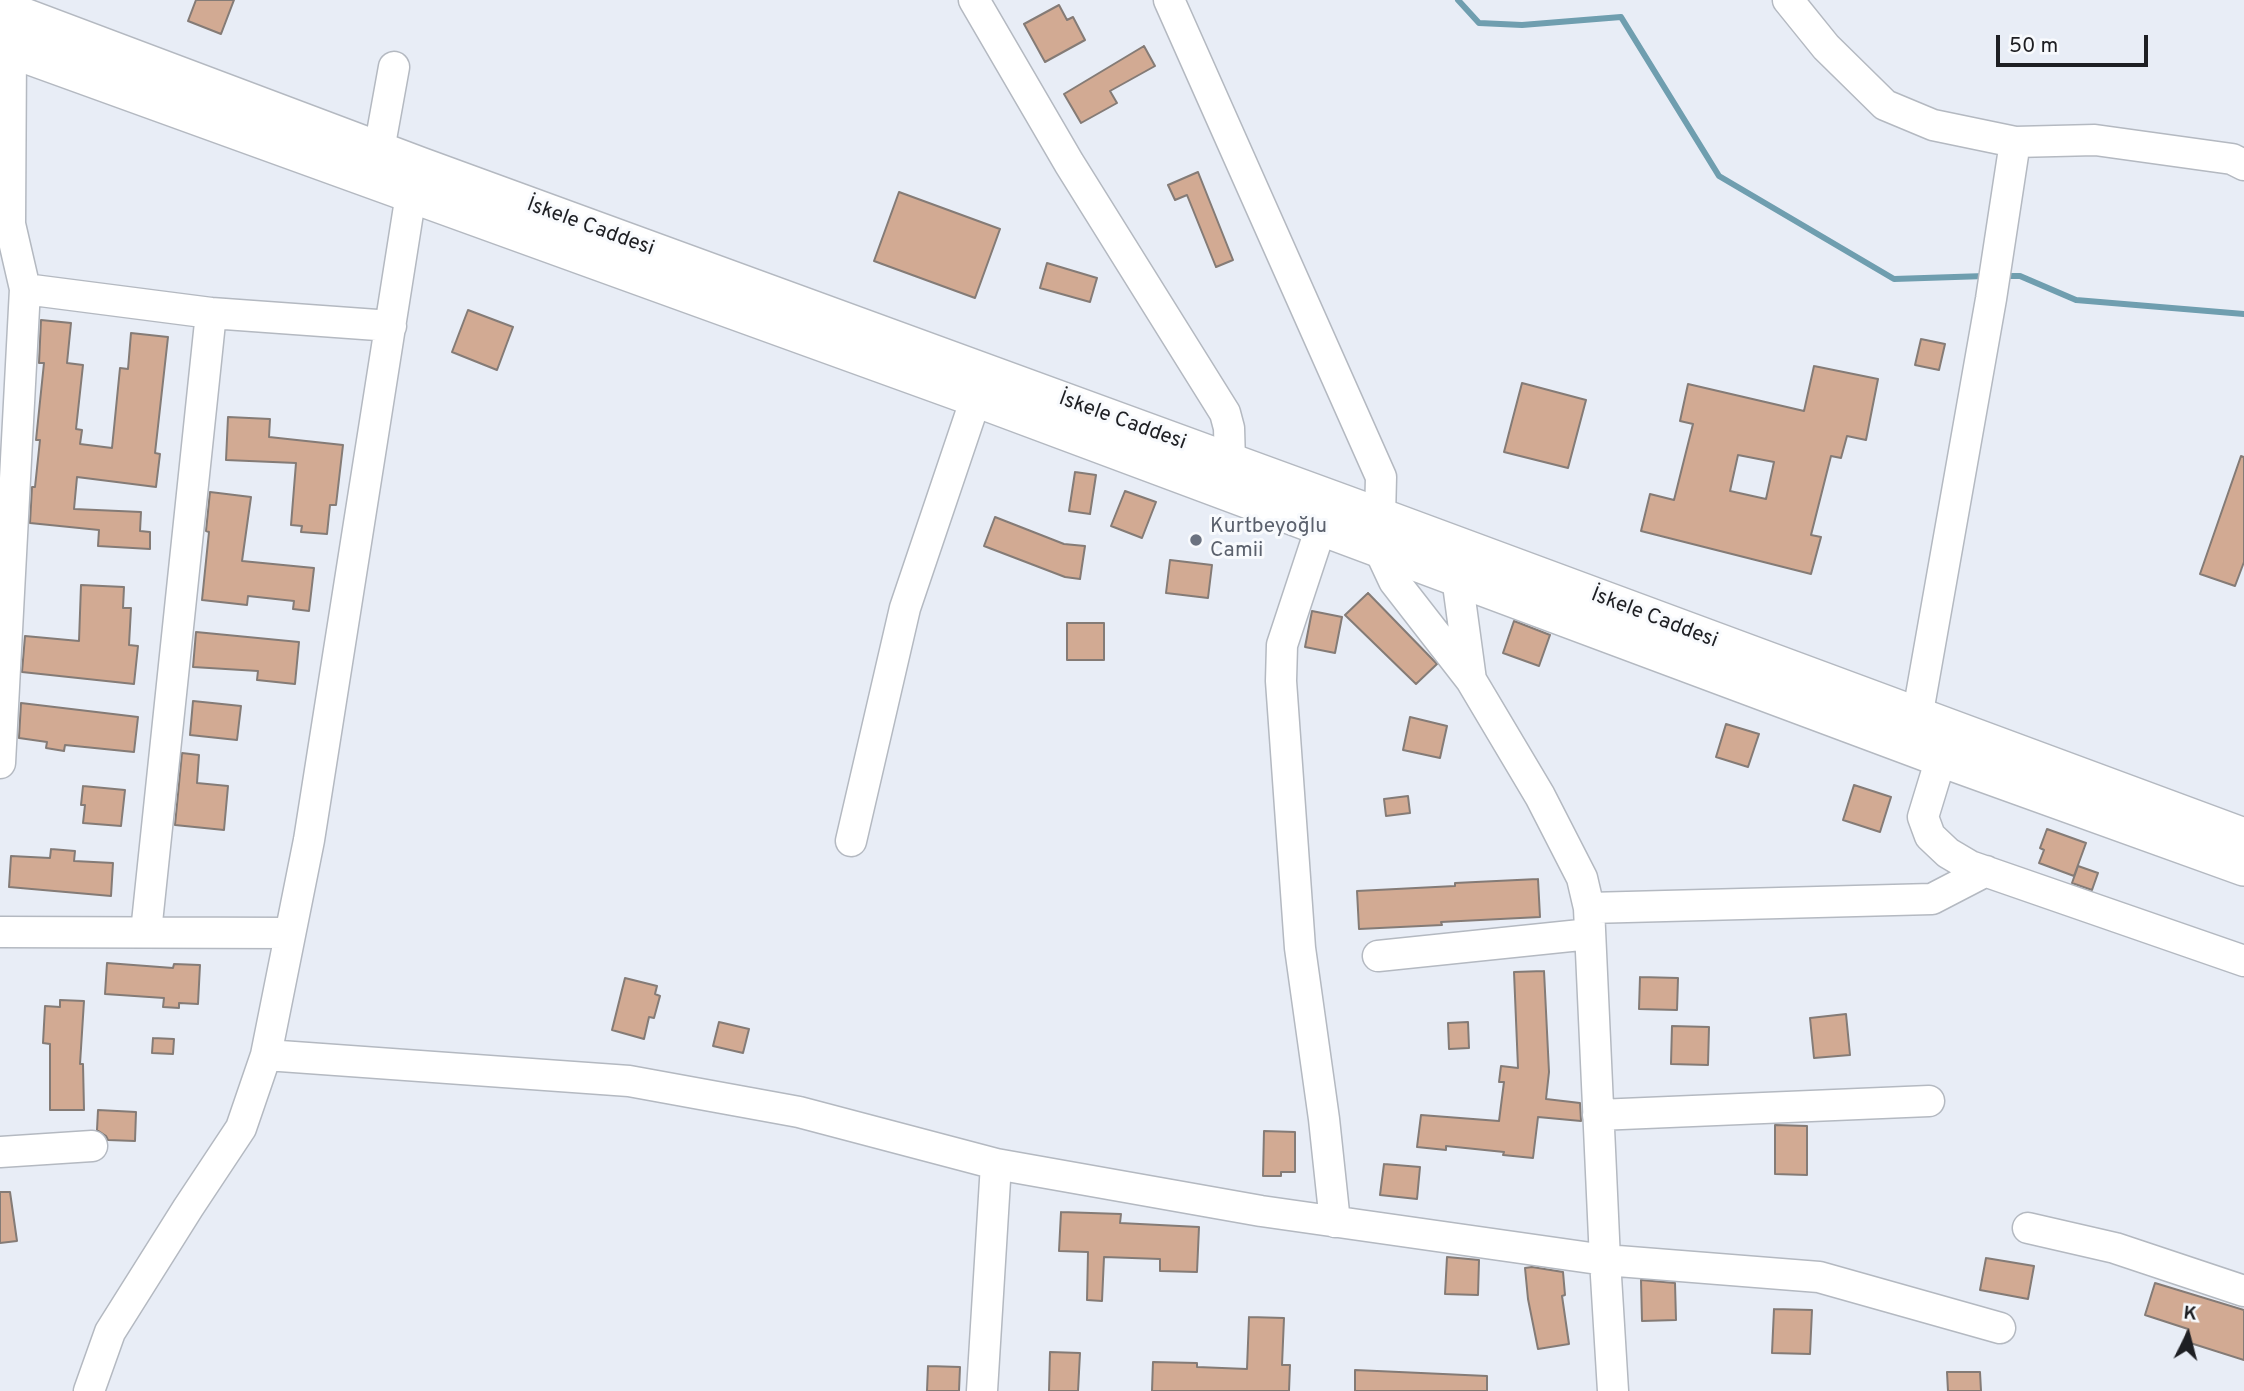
<!DOCTYPE html>
<meta charset="utf-8">
<style>
body{margin:0}
#map{position:relative;width:2244px;height:1391px;overflow:hidden;background:#e8edf6;font-family:Overpass,sans-serif}
canvas{display:block}
.north{position:absolute;left:2153px;top:1300px;width:70px;height:70px;-webkit-text-stroke:5px #f8fafd;paint-order:stroke;rotate:6deg;font-size:19px;font-weight:700;line-height:28px;text-align:center;color:#1e1f23}
.north::after{content:'';display:block;margin:auto;width:24px;height:32px;background:#1e1f23;clip-path:polygon(50% 0,100% 100%,50% 72%,0 100%)}
.scale{position:absolute;left:1996px;top:35px;width:152px;height:32px;box-sizing:border-box;border:4px solid #1e1f23;border-top:0;padding-left:9px;font-size:21px;line-height:24px;white-space:nowrap;color:#1e1f23;-webkit-text-stroke:5px #f8fafd;paint-order:stroke}
</style>
<div id="map">
<canvas width="2244" height="1391"></canvas>
<div class="north">K</div>
<div class="scale">50 m</div>
</div>
<script>
const c = document.querySelector('canvas').getContext('2d');
c.lineJoin = 'round';
function toPath(rows) {
  const path = new Path2D();
  for (const r of rows) {
    path.moveTo(r[0], r[1]);
    for (let i = 2; i < r.length; i += 2) path.lineTo(r[i], r[i + 1]);
  }
  return path;
}
function trace(path, color, width, dash) {
  c.strokeStyle = color;
  c.lineWidth = width;
  c.lineCap = dash ? 'butt' : 'round';
  c.setLineDash(dash || []);
  c.stroke(path);
}
function fill(path, color) {
  c.fillStyle = color;
  c.fill(path, 'evenodd');
}
function drawText(font, color, halo, rows, align = 'center') {
  c.font = font + ' Overpass,sans-serif';
  c.lineWidth = 6;
  c.setLineDash([]);
  c.textBaseline = 'middle';
  c.strokeStyle = halo;
  c.fillStyle = color;
  for (const [text, x, y, turn = 0] of rows) {
    c.save();
    c.translate(x, y);
    c.rotate((+turn || 0) * Math.PI / 180);
    c.textAlign = isNaN(turn) ? turn : align;
    if (halo) c.strokeText(text, 0, 0);
    c.fillText(text, 0, 0);
    c.restore();
  }
}
trace(toPath([
 [1458,0,1479,23,1522,25,1621,17,1719,176,1894,279,1985,276],
 [2003,276,2020,276,2076,300,2244,314]
]), '#6f9eaf', 6);
const building = toPath([
 [196,0,234,0,221,34,188,21,196,0],
 [1059,5,1067,20,1073,17,1085,40,1045,62,1024,24,1059,5],
 [1144,46,1155,66,1110,91,1117,103,1081,123,1064,94,1144,46],
 [1198,172,1233,260,1216,267,1187,195,1175,200,1168,185,1198,172],
 [899,192,1000,229,975,298,874,261,899,192],
 [1047,263,1097,278,1090,302,1040,288,1047,263],
 [468,310,513,327,497,370,452,352,468,310],
 [41,320,71,323,67,363,83,365,76,429,82,430,80,444,112,448,120,368,128,369,131,333,168,337,155,453,160,454,156,487,77,477,74,509,141,512,140,531,150,532,150,549,98,546,99,530,30,523,32,487,35,487,40,440,36,440,44,363,39,363,41,320],
 [1921,339,1945,344,1939,370,1915,365,1921,339],
 [1814,366,1878,379,1866,440,1847,436,1841,458,1831,456,1811,535,1821,537,1811,574,1641,531,1650,494,1674,500,1693,424,1680,421,1688,384,1804,411,1814,366],
 [1738,455,1774,462,1766,499,1730,491,1738,455],
 [1522,383,1586,400,1568,468,1504,452,1522,383],
 [228,417,270,419,269,437,343,445,336,505,330,505,327,534,301,532,302,526,291,525,296,463,226,460,228,417],
 [2241,456,2244,457,2244,562,2235,586,2200,574,2241,456],
 [1075,472,1096,475,1090,514,1069,511,1075,472],
 [1125,491,1156,502,1142,538,1111,526,1125,491],
 [210,492,251,497,242,561,314,568,309,611,293,609,294,601,248,596,247,605,202,600,209,532,206,531,210,492],
 [995,517,1064,544,1085,546,1080,579,1065,577,984,546,995,517],
 [1170,560,1212,565,1208,598,1166,593,1170,560],
 [81,585,124,587,123,608,131,608,129,645,138,646,134,684,22,672,25,636,79,641,81,585],
 [1368,593,1437,664,1416,684,1345,615,1368,593],
 [1312,611,1342,617,1335,653,1305,647,1312,611],
 [1514,621,1550,635,1539,666,1503,653,1514,621],
 [1067,623,1104,623,1104,660,1067,660,1067,623],
 [196,632,299,642,295,684,257,680,258,671,193,667,196,632],
 [193,701,241,706,237,740,190,735,193,701],
 [21,703,138,717,134,752,65,745,64,751,46,748,47,742,19,738,21,703],
 [1410,717,1447,726,1440,758,1403,750,1410,717],
 [1726,724,1759,734,1748,767,1716,757,1726,724],
 [182,753,199,755,197,783,228,786,224,830,175,825,182,753],
 [1854,785,1891,797,1880,832,1843,820,1854,785],
 [83,786,125,790,121,826,83,823,85,805,81,805,83,786],
 [1408,796,1410,813,1386,816,1384,799,1408,796],
 [2047,829,2086,843,2074,876,2039,863,2044,850,2040,848,2047,829],
 [51,849,75,851,74,861,113,863,111,896,9,887,11,856,50,858,51,849],
 [2078,866,2098,873,2092,890,2072,883,2078,866],
 [1538,879,1540,917,1441,922,1442,925,1359,929,1357,891,1455,886,1455,883,1538,879],
 [107,963,173,968,174,964,200,965,198,1004,179,1003,179,1008,163,1007,164,998,105,994,107,963],
 [1544,971,1549,1072,1546,1099,1580,1103,1581,1121,1538,1117,1533,1158,1503,1155,1504,1152,1446,1146,1446,1150,1417,1147,1421,1115,1499,1121,1504,1082,1499,1082,1501,1066,1518,1068,1514,972,1544,971],
 [1640,977,1678,978,1677,1010,1639,1009,1640,977],
 [625,978,657,986,655,994,660,996,654,1018,649,1017,644,1039,612,1030,625,978],
 [60,1000,84,1001,80,1064,83,1064,84,1110,50,1110,50,1044,43,1043,45,1006,60,1007,60,1000],
 [1846,1014,1850,1055,1814,1058,1810,1018,1846,1014],
 [719,1022,749,1029,743,1053,713,1046,719,1022],
 [1468,1022,1469,1048,1449,1049,1448,1023,1468,1022],
 [1672,1026,1709,1027,1708,1065,1671,1064,1672,1026],
 [153,1038,174,1039,173,1054,152,1053,153,1038],
 [98,1110,136,1112,135,1141,108,1140,106,1136,97,1130,98,1110],
 [1775,1125,1807,1126,1807,1175,1775,1174,1775,1125],
 [1264,1131,1295,1132,1295,1172,1281,1172,1281,1176,1263,1176,1264,1131],
 [1384,1164,1420,1167,1417,1199,1380,1195,1384,1164],
 [0,1192,10,1192,17,1241,0,1243,0,1192],
 [1061,1212,1121,1214,1120,1223,1199,1227,1197,1272,1160,1271,1160,1259,1104,1257,1102,1301,1087,1300,1088,1252,1059,1251,1061,1212],
 [1447,1257,1479,1260,1478,1295,1445,1294,1447,1257],
 [1986,1258,2034,1266,2028,1299,1980,1290,1986,1258],
 [1532,1267,1563,1272,1565,1295,1562,1296,1569,1344,1538,1349,1528,1299,1525,1268,1532,1267],
 [1641,1280,1675,1283,1676,1320,1642,1321,1641,1280],
 [2155,1283,2244,1310,2244,1360,2184,1341,2188,1329,2145,1315,2155,1283],
 [1774,1309,1812,1310,1810,1354,1772,1353,1774,1309],
 [1249,1317,1284,1318,1282,1365,1290,1365,1289,1391,1152,1391,1153,1362,1197,1363,1197,1367,1247,1369,1249,1317],
 [1050,1352,1080,1353,1078,1391,1049,1391,1050,1352],
 [928,1366,960,1367,959,1391,927,1391,928,1366],
 [1355,1370,1487,1376,1487,1391,1355,1391,1355,1370],
 [1947,1372,1980,1372,1981,1391,1948,1391,1947,1372]
]);
fill(building, '#d2aa93');
trace(building, '#847b76', 2);
const minor = toPath([
 [974,0,1069,163,1225,413,1229,428,1230,462],
 [1169,0,1381,477,1380,517],
 [1788,0,1826,47,1885,105,1933,125,2015,142,2095,140,2232,159,2244,165],
 [418,172,411,194,309,840,266,1055,629,1081,799,1112,996,1164,1261,1211,1605,1260,1819,1277,2000,1328],
 [378,173,379,150,394,67],
 [25,289,211,313,391,326],
 [1321,527,1282,645,1281,681,1300,948,1324,1119,1335,1222],
 [1379,549,1394,581,1471,680,1540,796,1582,878,1589,908,1605,1260,1613,1391],
 [1457,577,1471,680],
 [1914,735,1991,299,2015,142],
 [1941,758,1923,817,1930,836,1948,853,1970,866,2244,961],
 [0,763,25,289,10,224,11,49],
 [851,841,905,608,976,398],
 [1589,908,1932,899,1986,871],
 [0,932,289,933],
 [146,932,211,313],
 [1378,956,1590,934],
 [1598,1115,1929,1101],
 [0,1152,92,1146],
 [2028,1228,2115,1248,2244,1291],
 [89,1391,110,1332,188,1208,241,1128,266,1055],
 [982,1391,996,1164]
]);
const major = toPath([
 [0,8,420,166,1380,517,2244,837],
 [0,45,976,398,1941,758,2244,867]
]);
trace(minor, '#b4b9c1', 33);
trace(major, '#b4b9c1', 40);
trace(minor, '#fff', 30);
trace(major, '#fff', 37);
for (const [x, y, r, color] of [
 [1196,540,7,"#6b7280"]
]) {
  const dot = new Path2D();
  dot.arc(x, y, r, 0, 2 * Math.PI);
  c.fillStyle = color;
  c.fill(dot);
  trace(dot, '#f8fafd', 2.5);
}
drawText('21px', '#1e1f23', '#f8fafd', [
 ["İskele Caddesi",590,228,20],
 ["İskele Caddesi",1122,422,20],
 ["İskele Caddesi",1654,619,21]
]);
drawText('21px', '#5b616d', '#f8fafd', [
 ["Kurtbeyoğlu",1210,528],
 ["Camii",1210,552]
], 'left');
</script>
